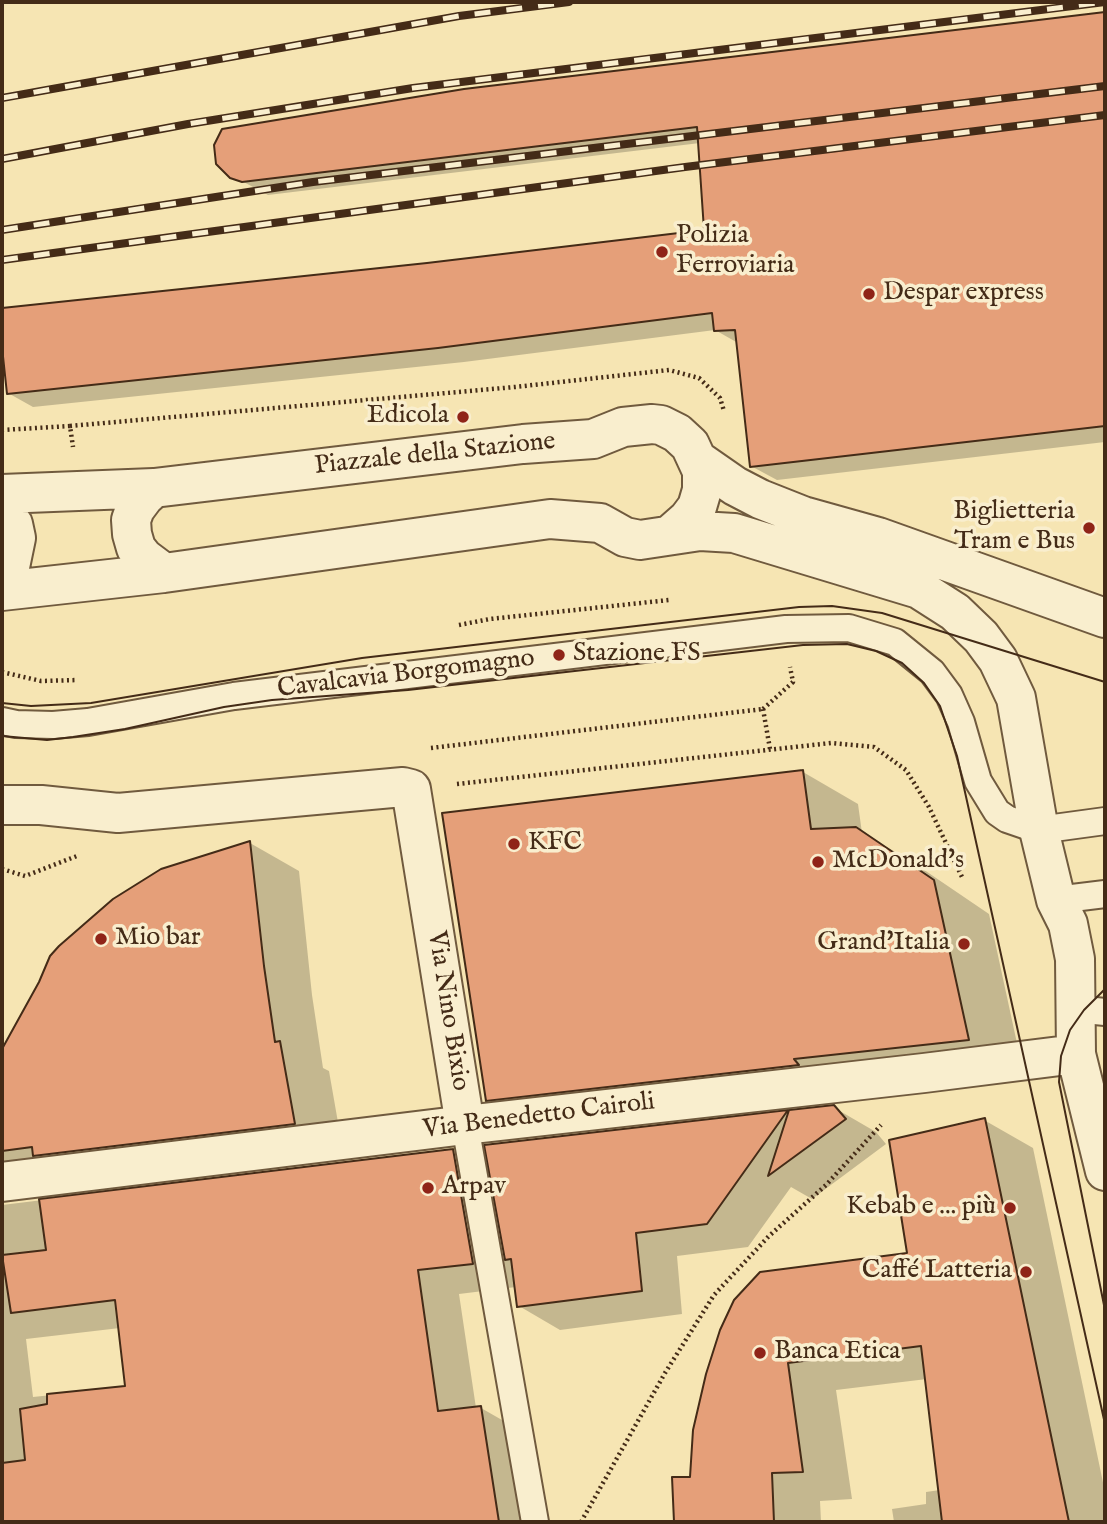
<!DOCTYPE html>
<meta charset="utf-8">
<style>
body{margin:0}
#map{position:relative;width:1107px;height:1524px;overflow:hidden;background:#f6e5b3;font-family:"IM FELL English",serif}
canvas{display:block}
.frame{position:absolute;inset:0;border:4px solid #442b17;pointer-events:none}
</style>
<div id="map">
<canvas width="1107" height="1524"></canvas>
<div class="frame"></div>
</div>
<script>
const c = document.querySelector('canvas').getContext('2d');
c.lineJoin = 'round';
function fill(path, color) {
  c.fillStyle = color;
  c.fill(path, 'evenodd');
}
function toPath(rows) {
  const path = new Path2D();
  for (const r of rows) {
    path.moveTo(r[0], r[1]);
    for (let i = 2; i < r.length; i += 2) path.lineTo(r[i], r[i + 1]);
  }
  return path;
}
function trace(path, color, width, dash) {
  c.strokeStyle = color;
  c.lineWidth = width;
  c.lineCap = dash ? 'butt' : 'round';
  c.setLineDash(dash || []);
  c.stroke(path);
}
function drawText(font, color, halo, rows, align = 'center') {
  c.font = font + ' "IM FELL English",serif';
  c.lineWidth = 7;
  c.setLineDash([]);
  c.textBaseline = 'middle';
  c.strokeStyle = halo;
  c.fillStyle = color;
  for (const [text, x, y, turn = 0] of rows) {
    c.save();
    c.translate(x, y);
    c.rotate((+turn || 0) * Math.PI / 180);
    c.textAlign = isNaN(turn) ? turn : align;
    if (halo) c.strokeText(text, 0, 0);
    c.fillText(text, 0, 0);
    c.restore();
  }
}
fill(toPath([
 [1105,14,1105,442,777,480,751,466,738,343,715,330,464,362,33,407,8,393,2,310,427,265,706,231,700,143,268,195,225,172,465,91],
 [803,772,858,804,862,833,911,861,989,914,1023,1071,543,1131,488,1099],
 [250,843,299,871,312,995,323,1068,329,1071,343,1151,2,1175,2,1052,41,983],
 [833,1107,876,1132,886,1144,812,1199,791,1187,748,1247,677,1256,682,1314,560,1330,519,1306,516,1287,459,1294,476,1408,481,1408,523,1432,537,1522,2,1522,2,1205,453,1150,491,1172,487,1146,787,1112,790,1114],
 [120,1328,127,1387,33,1397,26,1339],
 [984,1120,1033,1148,1105,1492,1105,1522,894,1522,892,1509,926,1504,926,1492,940,1490,927,1379,836,1390,852,1499,820,1501,821,1522,675,1522,674,1479,692,1478,694,1430,909,1255]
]), '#0003');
const building = toPath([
 [1105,12,1105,426,750,467,735,330,714,331,712,313,438,348,7,394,2,347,2,308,427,263,704,230,697,127,242,182,230,178,216,164,214,145,222,129,464,89,1105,12],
 [803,770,811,829,856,827,934,880,969,1040,794,1059,799,1065,486,1101,442,813,803,770],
 [250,841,264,966,275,1042,280,1041,295,1124,33,1156,32,1147,2,1151,2,1049,39,982,50,956,59,946,113,899,161,869,250,841],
 [834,1105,846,1119,768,1176,789,1110,834,1105],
 [788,1110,707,1224,636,1233,642,1291,517,1307,511,1259,505,1260,484,1145,788,1110],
 [985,1118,1069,1522,942,1522,921,1346,788,1363,803,1472,772,1473,774,1522,674,1522,672,1477,690,1477,693,1430,706,1374,720,1330,734,1300,760,1272,907,1253,889,1140,985,1118],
 [453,1149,473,1264,418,1270,438,1411,481,1406,499,1522,2,1522,2,1463,25,1460,20,1409,47,1404,47,1394,125,1386,115,1300,11,1313,2,1255,46,1250,39,1199,453,1149]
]);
fill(building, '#e59f79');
trace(building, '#442b17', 2);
const lane = toPath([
 [2,721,16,724,53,725,88,722,234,696,786,629,849,628,895,642,932,672,949,695,961,722,978,781,997,812,1007,819,1039,830,1105,821],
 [1056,900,1105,894],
 [1075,1009,1105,1012],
 [465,1125,535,1522]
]);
const street = toPath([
 [699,461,735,486,760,499,803,516,878,537,1105,618],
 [154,488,144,497,135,509,131,520,132,534,136,548,144,558,164,573],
 [2,494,154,488,523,444,593,439,623,427,652,424,661,425,677,433,690,445,702,471,702,490,697,507,688,519,671,534],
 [2,511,13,524,16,538,10,567,2,580],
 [2,591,164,573,550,519,600,523,625,537,640,540,700,531,734,533,919,589,955,612,981,637,998,660,1016,698,1039,830,1056,900,1068,924,1075,959,1076,1054,1105,1171],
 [2,805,41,805,118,813,403,787,411,789,465,1125],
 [2,1182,465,1125,924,1073,1076,1054]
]);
trace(lane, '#705a3e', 30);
trace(street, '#705a3e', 42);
trace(toPath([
 [70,426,515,387,669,370,699,378,720,398,724,411],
 [2,430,70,426,73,447],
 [459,625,490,619,669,600],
 [2,672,41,681,77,680],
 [763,709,793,682,790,667],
 [763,709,770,749],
 [431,748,763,709],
 [457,784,831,743,874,747,906,770,929,807,962,877],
 [2,869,25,876,77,856],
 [581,1522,665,1373,714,1295,769,1236,826,1185,881,1125]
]), '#442b17', 4.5, [2, 3.5]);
trace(lane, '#f9eece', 26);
trace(street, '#f9eece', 38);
trace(toPath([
 [2,703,31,706,91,703,362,658,799,607,832,606,882,613,1105,682],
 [2,736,47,740,73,737,125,729,224,707,272,700,408,690,803,645,847,644,876,651,902,663,924,683,940,706,957,756,1105,1424],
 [1105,989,1084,1010,1070,1030,1061,1056,1059,1082,1105,1310]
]), '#442b17', 2);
const rail = toPath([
 [2,98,459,16,569,2],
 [2,159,188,124,413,88,1105,2],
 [2,230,313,182,1105,86],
 [2,260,685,167,1105,115]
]);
trace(rail, '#442b17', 8);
trace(rail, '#f9eece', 5, [16]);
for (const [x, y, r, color] of [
 [662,252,7,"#8f2418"],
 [869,294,7,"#8f2418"],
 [463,417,7,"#8f2418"],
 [1089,528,7,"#8f2418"],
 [559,655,7,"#8f2418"],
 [514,844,7,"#8f2418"],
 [818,862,7,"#8f2418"],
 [101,939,7,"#8f2418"],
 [964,944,7,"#8f2418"],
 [428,1188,7,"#8f2418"],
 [1010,1208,7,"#8f2418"],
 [1026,1272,7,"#8f2418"],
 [760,1353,7,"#8f2418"]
]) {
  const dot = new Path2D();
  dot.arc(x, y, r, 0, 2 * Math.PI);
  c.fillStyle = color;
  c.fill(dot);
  trace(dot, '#f9eece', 2.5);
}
drawText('26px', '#442b17', '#f9eece', [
 ["Polizia",676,237],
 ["Ferroviaria",676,267],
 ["Despar express",883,294],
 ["Edicola",449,417,"right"],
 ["Biglietteria",1075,513,"right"],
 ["Tram e Bus",1075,543,"right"],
 ["Stazione FS",573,655],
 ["KFC",528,844],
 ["McDonald's",832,862],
 ["Mio bar",115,939],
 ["Grand'Italia",950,944,"right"],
 ["Arpav",442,1188],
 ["Kebab e ... più",996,1208,"right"],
 ["Caffé Latteria",1012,1272,"right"],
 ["Banca Etica",774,1353]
], 'left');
drawText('26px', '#442b17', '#f9eece', [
 ["Piazzale della Stazione",435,455,-6],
 ["Cavalcavia Borgomagno",406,675,-7],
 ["Via Nino Bixio",447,1011,81],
 ["Via Benedetto Cairoli",539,1117,-7]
]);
</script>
